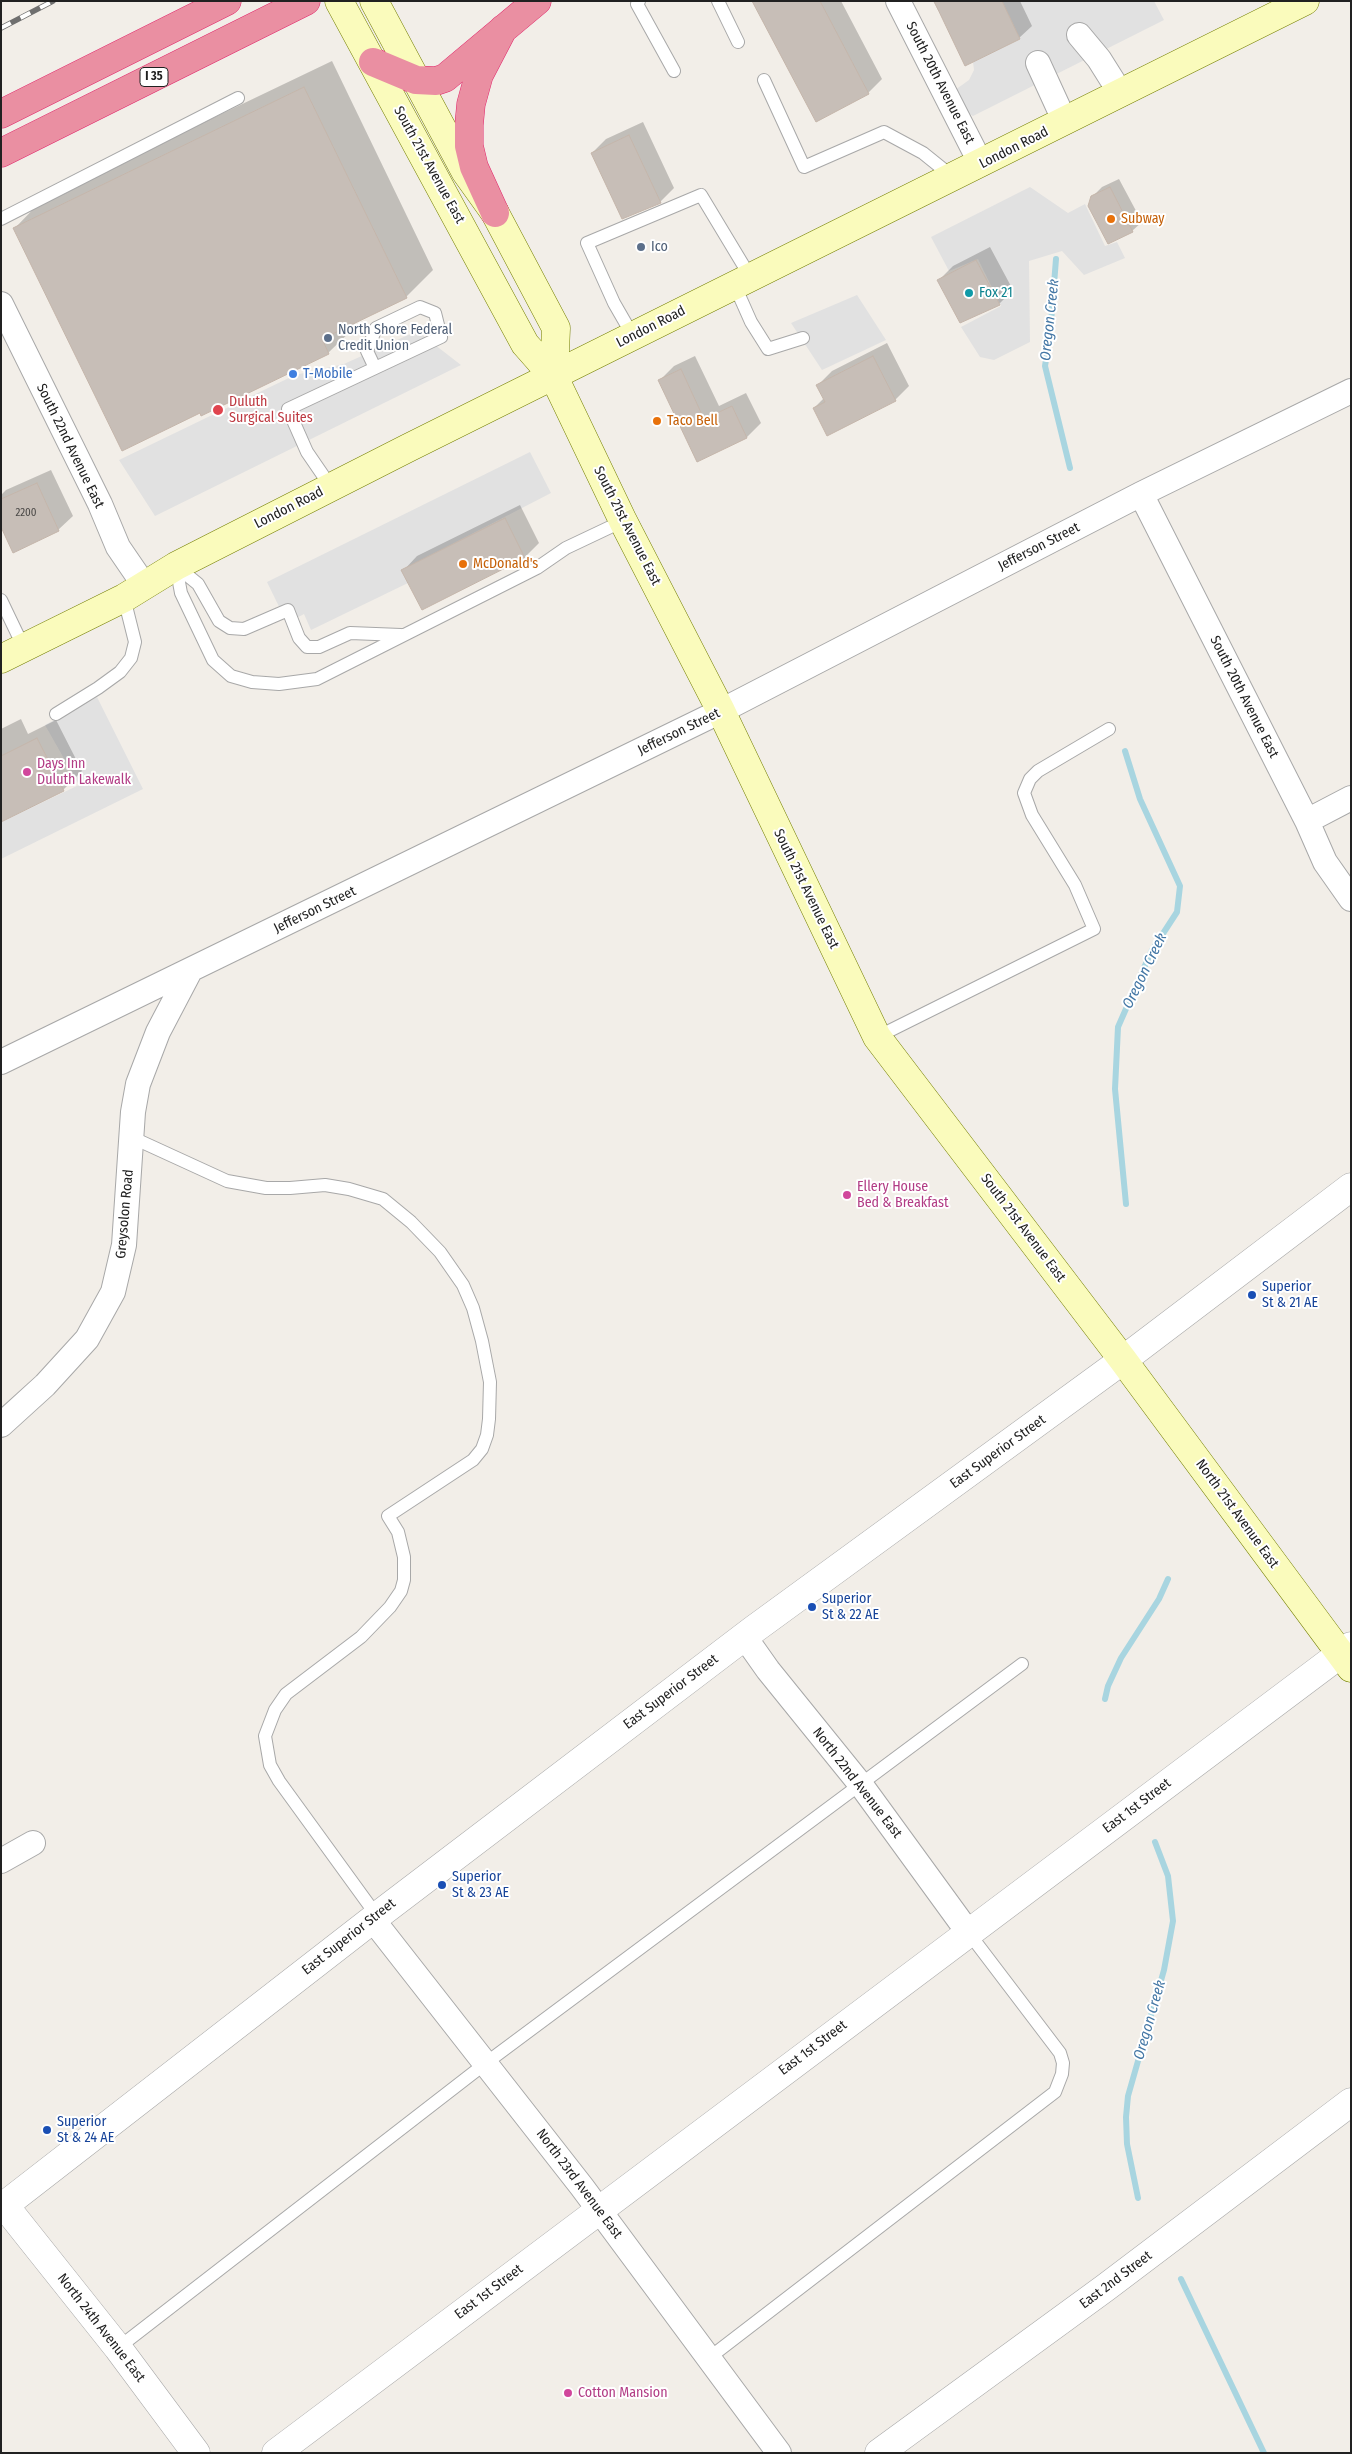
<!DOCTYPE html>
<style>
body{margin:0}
#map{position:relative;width:1352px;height:2454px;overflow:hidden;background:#f2eee8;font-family:"Fira Sans Condensed",sans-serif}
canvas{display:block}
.frame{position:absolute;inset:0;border:2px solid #212121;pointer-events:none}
</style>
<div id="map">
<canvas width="1352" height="2454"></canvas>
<div class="frame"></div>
</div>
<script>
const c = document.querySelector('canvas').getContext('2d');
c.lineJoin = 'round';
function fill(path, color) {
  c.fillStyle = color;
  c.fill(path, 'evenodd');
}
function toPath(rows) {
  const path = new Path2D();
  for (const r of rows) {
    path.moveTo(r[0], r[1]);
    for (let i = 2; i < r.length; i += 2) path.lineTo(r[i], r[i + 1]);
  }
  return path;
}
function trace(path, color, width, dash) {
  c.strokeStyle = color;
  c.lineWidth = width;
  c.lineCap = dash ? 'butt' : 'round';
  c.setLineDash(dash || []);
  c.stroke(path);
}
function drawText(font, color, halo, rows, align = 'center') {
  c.font = font + ' "Fira Sans Condensed",sans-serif';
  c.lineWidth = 4;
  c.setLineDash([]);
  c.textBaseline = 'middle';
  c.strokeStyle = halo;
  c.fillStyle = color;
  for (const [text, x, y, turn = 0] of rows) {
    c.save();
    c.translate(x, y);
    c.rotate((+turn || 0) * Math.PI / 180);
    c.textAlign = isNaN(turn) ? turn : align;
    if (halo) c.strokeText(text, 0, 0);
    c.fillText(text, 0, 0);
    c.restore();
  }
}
fill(toPath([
 [1002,1,1154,1,1164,20,973,116,968,113,955,90,969,80,974,70,973,62,1020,39],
 [1030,187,1068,213,1085,204,1105,246,1117,242,1125,258,1084,275,1062,251,1029,261,1030,342,994,360,980,357,961,327,1001,306,978,259,949,271,931,237],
 [857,295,886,340,822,370,791,323],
 [417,331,461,365,155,516,119,460,295,375,344,364],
 [530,452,551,493,402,570,408,583,311,630,304,614,287,623,267,582],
 [97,697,143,789,1,859,1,822,79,785,45,725]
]), '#e1e1e1');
fill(toPath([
 [754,1,841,1,882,79,868,93],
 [933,1,1020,1,1032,26,1019,38,938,10],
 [332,61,433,270,406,297,354,322,356,326,328,353,15,228,42,200],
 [643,122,674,188,660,202,592,153,606,139],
 [1119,179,1142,222,1132,231,1108,243,1092,197,1102,187],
 [990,247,1013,290,999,304,939,280,953,266],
 [887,343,909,386,895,400,814,408,824,398,818,385,832,371],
 [695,356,719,406,746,393,761,423,747,437,698,460,660,380,674,366],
 [51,470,73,516,58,530,1,524,1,495,6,490],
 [520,505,539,543,525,557,403,571,417,556],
 [21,719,28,734,56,720,82,771,63,790,1,821,1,729]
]), '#0003');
trace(toPath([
 [1056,259,1050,335,1045,366,1070,468],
 [1125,751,1140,799,1180,886,1177,912,1151,952,1118,1027,1115,1089,1126,1204],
 [1105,1699,1108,1686,1121,1658,1159,1599,1168,1579],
 [1138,2198,1127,2144,1126,2117,1128,2096,1164,1970,1173,1921,1168,1876,1155,1842],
 [1181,2279,1264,2453]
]), '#a8d5e0', 6);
const building = toPath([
 [752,1,820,1,869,94,816,122,752,1],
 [934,1,1002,1,1020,39,965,66,934,1],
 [304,87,407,298,322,339,329,354,201,416,200,413,122,451,13,228,304,87],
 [629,135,661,203,622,219,591,153,629,135],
 [1110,187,1133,232,1108,244,1088,206,1091,196,1110,187],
 [976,260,1000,305,960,323,937,280,976,260],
 [873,356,896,401,827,436,813,408,825,402,816,385,873,356],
 [681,369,704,419,732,406,747,438,697,462,658,380,681,369],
 [37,483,59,531,13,553,1,527,1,499,37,483],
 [505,518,525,558,422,610,401,570,505,518],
 [37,738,64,791,1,822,1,756,37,738]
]);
fill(building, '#c7beb7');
trace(building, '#c4b5aa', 1);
const service = toPath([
 [639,1,637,4,674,71],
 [718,1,738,42],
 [764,80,804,167,884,132,923,153,954,178],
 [1,219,238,98],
 [735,286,751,322,768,349,803,338],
 [633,336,614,303,587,243,701,195,751,278],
 [331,487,307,452,288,409,441,337,435,313,420,307,376,328,367,351,375,368],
 [176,566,181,593,213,660,231,676,252,682,279,684,317,679,537,568,566,548,623,521],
 [176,566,198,584,219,621,230,628,244,629,288,610,299,638,307,647,319,647,350,633,401,635],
 [1,600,24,648],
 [56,714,98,688,120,672,131,658,135,642,124,598],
 [877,1037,1094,929,1075,885,1032,815,1024,793,1030,779,1038,771,1109,729],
 [131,1137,227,1181,266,1188,290,1188,325,1185,349,1189,383,1199,411,1222,440,1252,463,1285,473,1308,482,1341,490,1382,489,1419,487,1435,482,1449,473,1460,388,1516,398,1532,404,1557,404,1580,401,1591,390,1607,361,1637,286,1694,275,1710,265,1736,270,1765,279,1781,377,1916],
 [118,2348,486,2063,1022,1664],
 [709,2358,1055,2092,1062,2074,1063,2063,1060,2053,968,1932]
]);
const minor = toPath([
 [898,1,981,164],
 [1079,35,1099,59,1121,94],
 [1038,63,1065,122],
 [1,304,100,504,118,547,144,585],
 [1141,494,1307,821,1325,862,1351,899],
 [1307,821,1351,798],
 [1,1062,721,711,1141,494,1351,391],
 [1,1425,45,1385,87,1339,113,1292,124,1245,133,1112,138,1084,158,1032,190,971],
 [744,1636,768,1670,861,1785,968,1932],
 [1,1861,33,1843],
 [373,1920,582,2187,779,2453]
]);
const tertiary = toPath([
 [5,2206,118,2348,196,2453],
 [1,2208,377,1916,753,1630,1123,1360,1351,1187],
 [276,2453,1351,1646],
 [879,2453,1105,2288,1351,2102]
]);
const secondary = toPath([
 [339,1,525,344,554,377,623,521,721,711,877,1037,1123,1360,1351,1668],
 [374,1,465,171,495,213,556,328,554,377],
 [1,659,124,598,176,566,408,448,1305,1]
]);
const motorway = toPath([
 [373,62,416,80,436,81,445,78,537,1],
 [1,114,227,1],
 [1,153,306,1],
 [495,213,474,167,469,146,469,125,471,104,479,75,503,29]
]);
trace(service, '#a8a8a8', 14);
trace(minor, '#a8a8a8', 26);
trace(tertiary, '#a8a8a8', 29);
trace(secondary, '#747f02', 29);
trace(motorway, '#e0256a', 29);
trace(service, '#fff', 12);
trace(minor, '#fff', 24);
trace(tertiary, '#fff', 28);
trace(secondary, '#fafbbc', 28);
trace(motorway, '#ea8fa2', 28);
const rail = toPath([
 [1,28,53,1]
]);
trace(rail, '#6f6f6f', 5.5);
trace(rail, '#fff', 4, [11]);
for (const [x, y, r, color] of [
 [1111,219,5,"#e8710a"],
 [641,247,5,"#5c6f8a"],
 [969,293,5,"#0f9aa8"],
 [328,338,5,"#5c6f8a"],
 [293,374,5,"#3f7fe0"],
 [218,410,6,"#e0444e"],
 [657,421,5,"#e8710a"],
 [463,564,5,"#e8710a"],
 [27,772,5,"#d1479c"],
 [847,1195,5,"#d1479c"],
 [1252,1295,5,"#1a4fb4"],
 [812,1607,5,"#1a4fb4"],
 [442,1885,5,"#1a4fb4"],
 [47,2130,5,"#1a4fb4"],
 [568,2393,5,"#d1479c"]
]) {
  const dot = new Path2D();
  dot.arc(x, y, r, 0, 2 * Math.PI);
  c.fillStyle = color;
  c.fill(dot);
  trace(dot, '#fff', 2);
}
drawText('11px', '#4a4846', null, [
 ["2200",26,513]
]);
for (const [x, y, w] of [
 [154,77,28]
]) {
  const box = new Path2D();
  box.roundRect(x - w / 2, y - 9.5, w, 19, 4);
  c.fillStyle = '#fff';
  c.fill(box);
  trace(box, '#212121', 1);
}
drawText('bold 12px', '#212121', null, [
 ["I 35",154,77]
]);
drawText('14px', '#212121', '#fff', [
 ["South 20th Avenue East",940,83,63],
 ["London Road",1014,148,-27],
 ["South 21st Avenue East",429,165,61],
 ["London Road",651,327,-27],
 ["South 22nd Avenue East",70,446,64],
 ["London Road",289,508,-27],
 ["South 21st Avenue East",627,526,63],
 ["Jefferson Street",1039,547,-27],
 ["South 20th Avenue East",1244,697,63],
 ["Jefferson Street",679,732,-26],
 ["South 21st Avenue East",806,889,64],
 ["Jefferson Street",315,910,-26],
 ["Greysolon Road",125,1214,-85],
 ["South 21st Avenue East",1023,1228,53],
 ["East Superior Street",998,1452,-36],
 ["North 21st Avenue East",1237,1514,54],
 ["East Superior Street",671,1692,-37],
 ["North 22nd Avenue East",857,1783,52],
 ["East 1st Street",1137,1806,-37],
 ["East Superior Street",349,1937,-38],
 ["East 1st Street",813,2048,-37],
 ["North 23rd Avenue East",579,2184,53],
 ["East 2nd Street",1116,2280,-37],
 ["East 1st Street",489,2292,-37],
 ["North 24th Avenue East",101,2328,52]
]);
drawText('14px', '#c56008', '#fff', [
 ["Subway",1121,219],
 ["Taco Bell",667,421],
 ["McDonald's",473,564]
], 'left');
drawText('14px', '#4e5e75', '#fff', [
 ["Ico",651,247],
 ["North Shore Federal",338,330],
 ["Credit Union",338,346]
], 'left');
drawText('14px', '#0d838f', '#fff', [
 ["Fox 21",979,293]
], 'left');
drawText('14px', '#366cbe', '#fff', [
 ["T-Mobile",303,374]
], 'left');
drawText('14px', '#be3a42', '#fff', [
 ["Duluth",229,402],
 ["Surgical Suites",229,418]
], 'left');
drawText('14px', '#b23c85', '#fff', [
 ["Days Inn",37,764],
 ["Duluth Lakewalk",37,780],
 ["Ellery House",857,1187],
 ["Bed & Breakfast",857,1203],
 ["Cotton Mansion",578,2393]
], 'left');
drawText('14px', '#164399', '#fff', [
 ["Superior",1262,1287],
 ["St & 21 AE",1262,1303],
 ["Superior",822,1599],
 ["St & 22 AE",822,1615],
 ["Superior",452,1877],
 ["St & 23 AE",452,1893],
 ["Superior",57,2122],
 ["St & 24 AE",57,2138]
], 'left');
drawText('italic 15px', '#4477a5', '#fff', [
 ["Oregon Creek",1050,320,-84],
 ["Oregon Creek",1145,971,-64],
 ["Oregon Creek",1150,2020,-74]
]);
</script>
